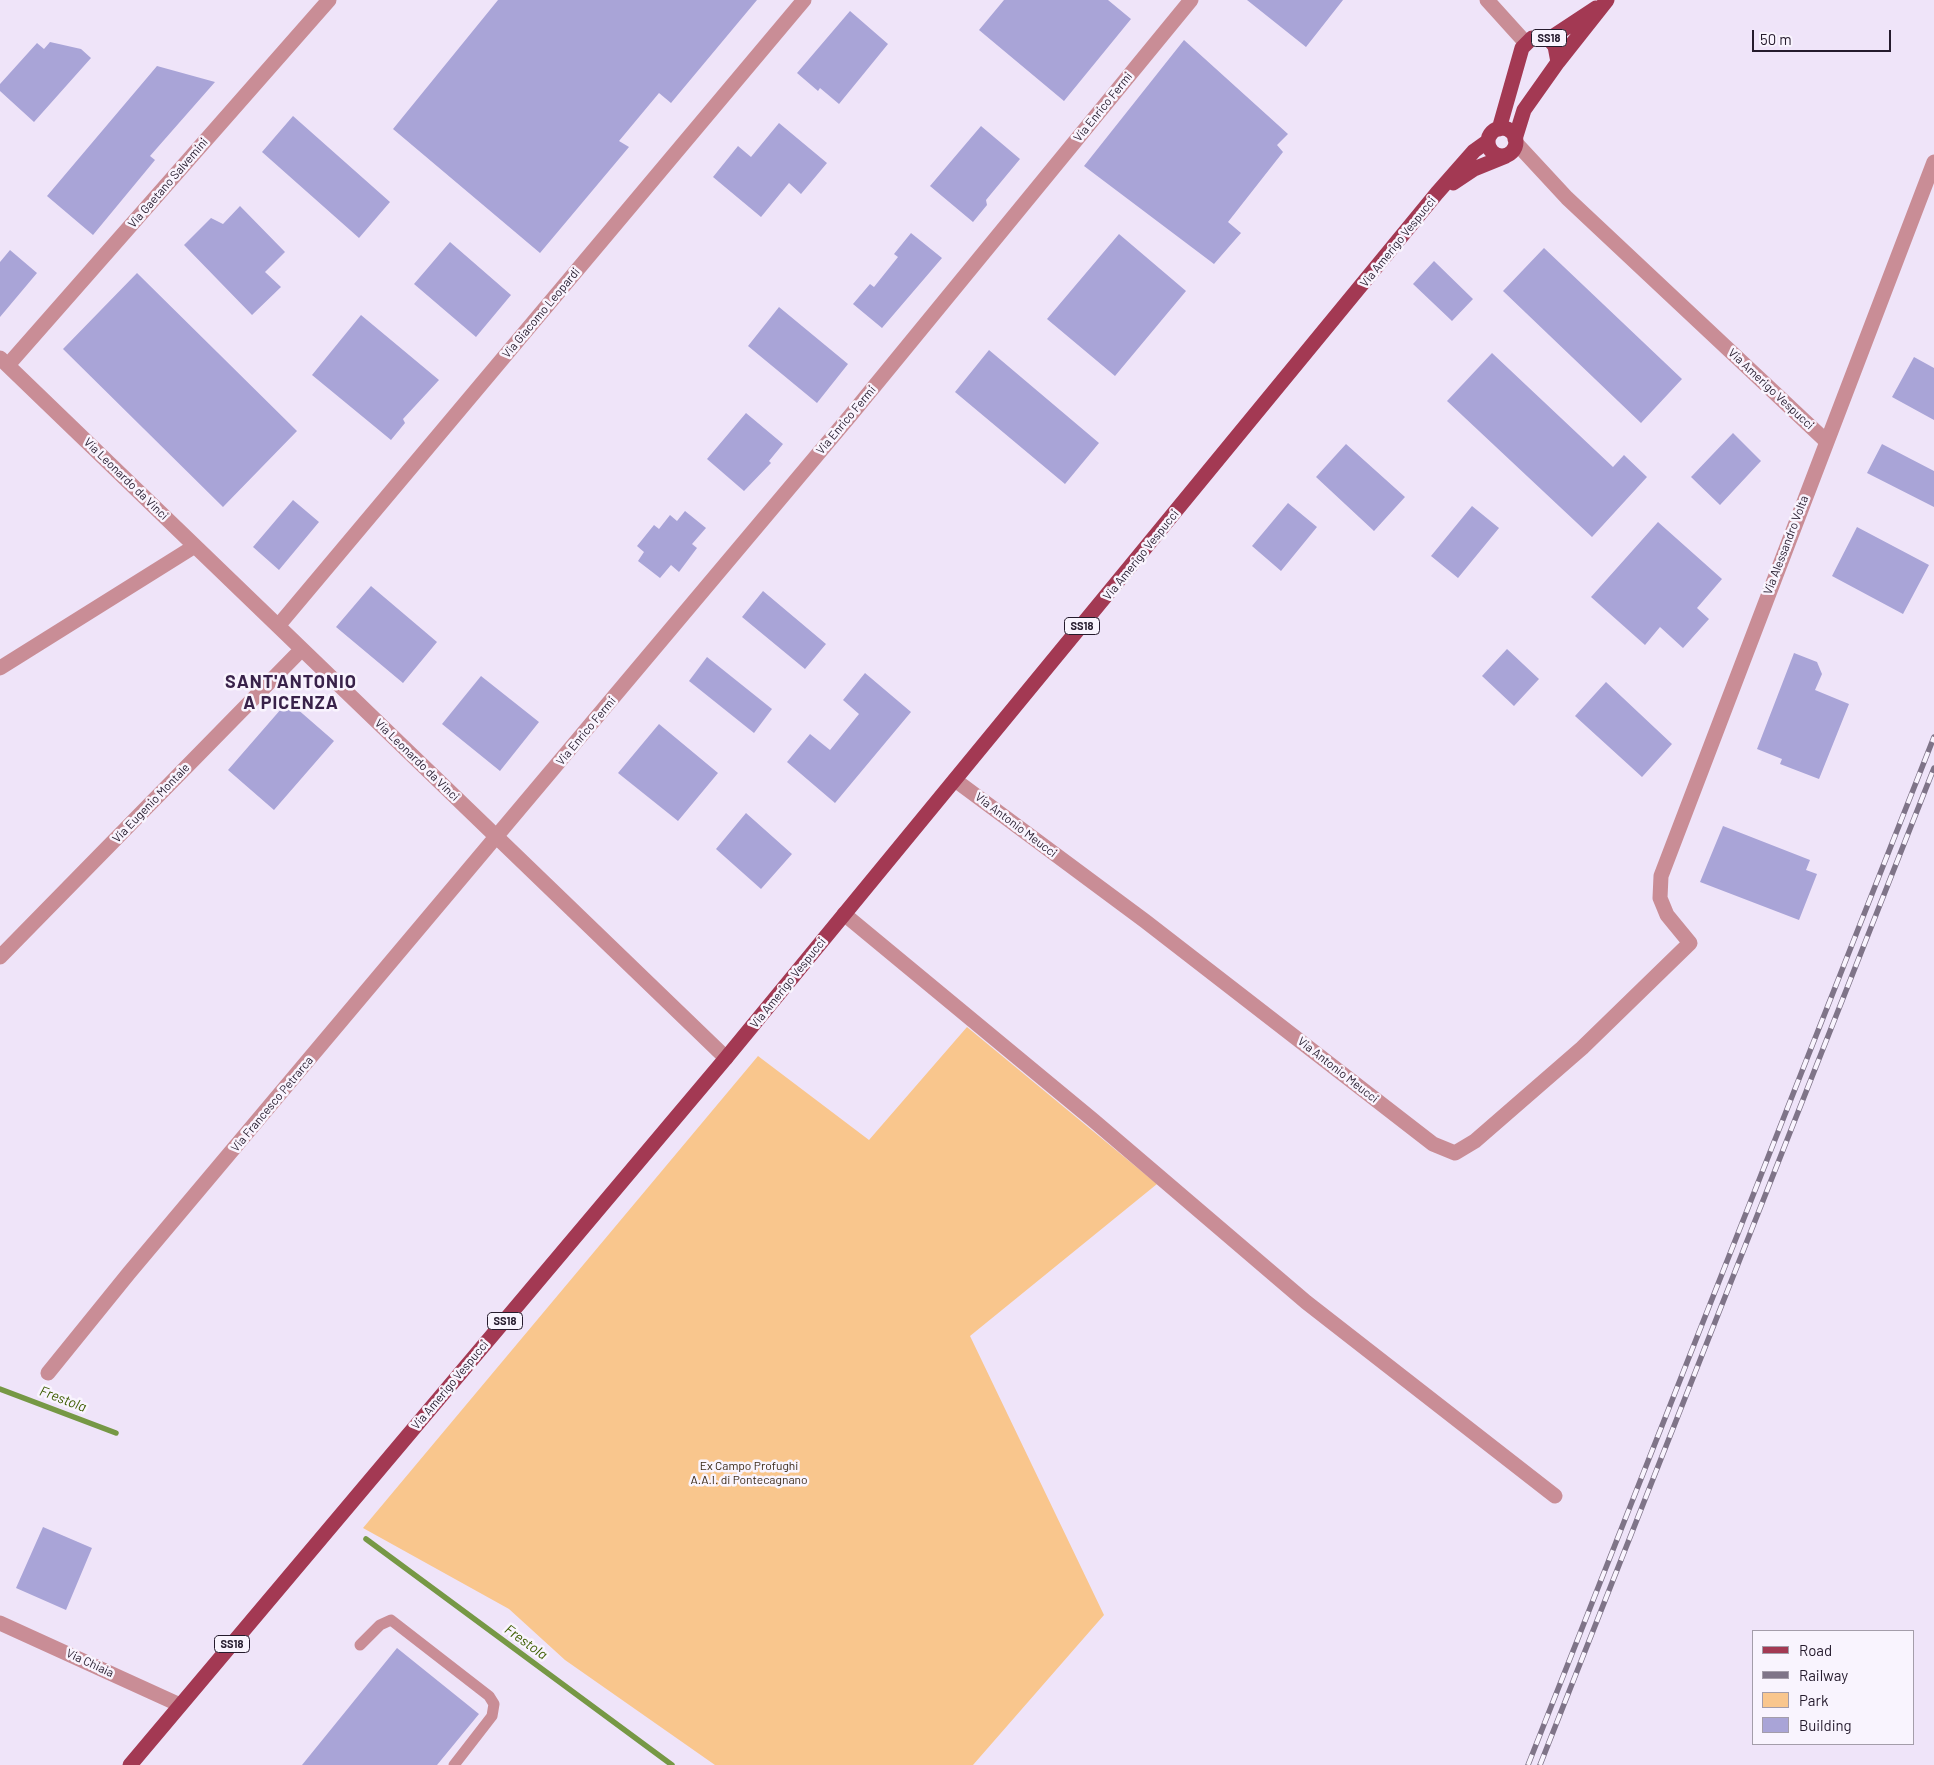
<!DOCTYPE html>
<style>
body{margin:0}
#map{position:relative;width:1934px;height:1765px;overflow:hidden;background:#efe4f9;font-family:Barlow,sans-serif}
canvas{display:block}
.legend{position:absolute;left:1752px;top:1630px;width:162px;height:115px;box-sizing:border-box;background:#f9f4fe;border:1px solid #a49daa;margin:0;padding:6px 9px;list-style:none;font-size:15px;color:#251b2d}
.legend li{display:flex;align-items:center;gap:10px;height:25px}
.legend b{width:25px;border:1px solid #a49daa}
.scale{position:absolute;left:1752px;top:30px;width:139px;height:22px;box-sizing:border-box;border:2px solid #251b2d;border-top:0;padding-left:6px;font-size:15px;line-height:18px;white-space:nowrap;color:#251b2d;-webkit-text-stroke:4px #f9f4fe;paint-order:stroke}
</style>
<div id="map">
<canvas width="1934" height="1765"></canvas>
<ul class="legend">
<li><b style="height:6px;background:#a33953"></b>Road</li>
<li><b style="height:6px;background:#7f7488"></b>Railway</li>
<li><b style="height:14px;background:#f9c68d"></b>Park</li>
<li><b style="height:14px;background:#a9a4d7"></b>Building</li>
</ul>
<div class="scale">50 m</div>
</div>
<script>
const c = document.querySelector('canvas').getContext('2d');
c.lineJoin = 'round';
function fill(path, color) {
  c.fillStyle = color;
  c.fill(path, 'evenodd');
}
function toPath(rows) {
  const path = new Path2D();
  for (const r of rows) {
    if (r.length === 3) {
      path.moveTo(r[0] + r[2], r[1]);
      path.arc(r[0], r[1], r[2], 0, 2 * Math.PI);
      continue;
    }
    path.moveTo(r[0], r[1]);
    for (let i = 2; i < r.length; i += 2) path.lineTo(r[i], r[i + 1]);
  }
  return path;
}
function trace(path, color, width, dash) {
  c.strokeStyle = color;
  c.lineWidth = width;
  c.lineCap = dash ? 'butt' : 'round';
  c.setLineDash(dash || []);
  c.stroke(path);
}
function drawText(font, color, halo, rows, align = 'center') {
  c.font = font + ' Barlow,sans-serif';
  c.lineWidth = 5;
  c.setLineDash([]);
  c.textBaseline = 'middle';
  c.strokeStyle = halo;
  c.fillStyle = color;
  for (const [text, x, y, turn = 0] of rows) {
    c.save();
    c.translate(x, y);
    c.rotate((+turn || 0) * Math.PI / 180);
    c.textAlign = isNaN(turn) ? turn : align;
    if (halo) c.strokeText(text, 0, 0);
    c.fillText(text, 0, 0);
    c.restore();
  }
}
fill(toPath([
 [967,1027,1157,1184,970,1336,1104,1615,973,1765,715,1765,565,1660,509,1609,363,1528,758,1056,869,1140]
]), '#f9c68d');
trace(toPath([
 [0,1389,116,1433],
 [366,1539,672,1765]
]), '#769845', 5.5);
fill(toPath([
 [498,0,757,0,671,103,659,93,619,141,629,147,540,253,393,129],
 [1004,0,1108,0,1131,19,1064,101,979,30],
 [1247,0,1343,0,1306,47],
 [850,11,888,44,839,104,820,88,818,91,797,73],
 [1184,40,1288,134,1277,145,1283,152,1228,222,1241,233,1214,264,1084,166],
 [50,42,81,49,91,58,34,122,0,91,0,84,37,43,44,49],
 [157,66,215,82,150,156,155,160,93,235,47,196],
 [293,116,390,202,359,238,262,152],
 [779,123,827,163,801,194,789,183,761,217,713,177,738,146,751,157],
 [981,126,1020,159,986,200,987,205,973,222,930,186],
 [240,206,285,252,265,272,281,287,252,315,184,245,211,218,223,224],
 [911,233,942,258,882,328,853,304,870,284,874,287,898,257,894,254],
 [1119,234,1186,291,1115,376,1047,319],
 [450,242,511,295,476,337,414,284],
 [1544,248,1682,379,1641,423,1503,291],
 [10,250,37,273,0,317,0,262],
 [1434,261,1473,299,1452,321,1413,284],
 [137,273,297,431,223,507,63,349],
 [779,307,848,364,817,403,748,346],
 [361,315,439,380,403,419,405,423,391,440,312,375],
 [989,350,1099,443,1065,484,955,392],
 [1492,353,1613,467,1624,455,1647,477,1592,537,1447,401],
 [1914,357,1934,368,1934,420,1892,397],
 [746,413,783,444,769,461,771,463,744,491,707,459],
 [1733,433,1761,461,1720,505,1691,477],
 [1346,444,1405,497,1374,531,1316,477],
 [1882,444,1934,471,1934,507,1867,473],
 [293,500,319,522,279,570,253,547],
 [1288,503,1317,527,1281,571,1252,546],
 [1472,506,1499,528,1458,578,1431,556],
 [685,511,706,528,692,544,697,548,679,572,671,565,660,578,638,561,644,552,637,546,654,525,659,529,670,515,677,521],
 [1658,522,1722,579,1697,608,1709,619,1683,648,1660,627,1645,645,1591,597],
 [1857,527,1929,565,1903,614,1832,576],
 [371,586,437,642,403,683,336,627],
 [763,591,826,644,805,669,742,617],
 [1507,649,1539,679,1514,706,1482,676],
 [1794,653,1817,662,1822,674,1815,690,1849,704,1819,779,1780,764,1782,759,1757,749],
 [707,657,772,709,754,733,689,681],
 [865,673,911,712,835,803,787,762,810,734,830,750,859,714,843,700],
 [481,676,539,722,500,771,442,724],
 [1606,682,1672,744,1642,777,1575,716],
 [288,701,334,741,274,810,228,770],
 [659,724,718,773,678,821,618,773],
 [746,813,792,854,761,889,716,849],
 [1723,826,1810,860,1806,870,1817,874,1799,920,1700,882],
 [43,1527,92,1548,66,1610,16,1588],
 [397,1648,479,1714,437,1765,302,1765]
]), '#a9a4d7');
trace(toPath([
 [360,1645,380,1625,391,1620,489,1696,494,1704,492,1716,454,1765]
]), '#c98d96', 11);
trace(toPath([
 [1487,0,1525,42],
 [1516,143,1567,198,1826,441],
 [0,358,726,1058],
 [8,365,329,0],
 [278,626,804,0],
 [0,668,195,546],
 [955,780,1145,921,1433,1144,1455,1153,1475,1141,1582,1048,1690,943,1667,915,1660,898,1661,876,1934,162],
 [844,914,1093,1120,1306,1302,1555,1496],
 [0,957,302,649],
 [48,1373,129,1273,850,416,1191,0],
 [0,1623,180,1705]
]), '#c98d96', 15);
trace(toPath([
 [1549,39,1596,8],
 [1558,62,1607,0],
 [1502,142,14],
 [1499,129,1522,48,1532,38,1549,39,1555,46,1558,62,1524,110,1515,139],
 [1453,183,1474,169,1506,156],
 [130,1765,726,1058,1437,193,1474,151,1488,141]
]), '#a33953', 15);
const rail = toPath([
 [1528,1765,1934,737],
 [1540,1765,1934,768]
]);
trace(rail, '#7f7488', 5.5);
trace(rail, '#f9f4fe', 4, [11]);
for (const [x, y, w] of [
 [1549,38,35],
 [1082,626,35],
 [505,1321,35],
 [232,1644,35]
]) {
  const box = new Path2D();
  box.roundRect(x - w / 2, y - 8.5, w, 17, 4);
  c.fillStyle = '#f9f4fe';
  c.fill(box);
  trace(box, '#251b2d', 1);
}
drawText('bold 11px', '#251b2d', null, [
 ["SS18",1549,38],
 ["SS18",1082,626],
 ["SS18",505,1321],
 ["SS18",232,1644]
]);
drawText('12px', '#251b2d', '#f9f4fe', [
 ["Via Enrico Fermi",1103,107,-51],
 ["Via Gaetano Salvemini",168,183,-49],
 ["Via Amerigo Vespucci",1398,242,-51],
 ["Via Giacomo Leopardi",541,313,-50],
 ["Via Amerigo Vespucci",1771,389,43],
 ["Via Enrico Fermi",846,420,-50],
 ["Via Leonardo da Vinci",126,479,44],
 ["Via Alessandro Volta",1786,545,-69],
 ["Via Amerigo Vespucci",1141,555,-51],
 ["Via Enrico Fermi",586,731,-50],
 ["Via Leonardo da Vinci",417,760,44],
 ["Via Eugenio Montale",151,803,-46],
 ["Via Antonio Meucci",1016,825,37],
 ["Via Amerigo Vespucci",788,983,-51],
 ["Via Antonio Meucci",1338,1070,38],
 ["Via Francesco Petrarca",272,1104,-50],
 ["Via Amerigo Vespucci",450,1385,-50],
 ["Via Chiaia",90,1663,25]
]);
drawText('12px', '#3a2917', '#f9f4fe', [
 ["Ex Campo Profughi",749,1466],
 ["A.A.I. di Pontecagnano",749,1480]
]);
drawText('italic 14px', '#3d5d00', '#f9f4fe', [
 ["Frestola",63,1399,21],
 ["Frestola",526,1642,36]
]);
c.letterSpacing = '1px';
drawText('bold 18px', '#39224a', '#f9f4fe', [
 ["SANT'ANTONIO",291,682],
 ["A PICENZA",291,703]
]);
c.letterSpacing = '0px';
</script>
